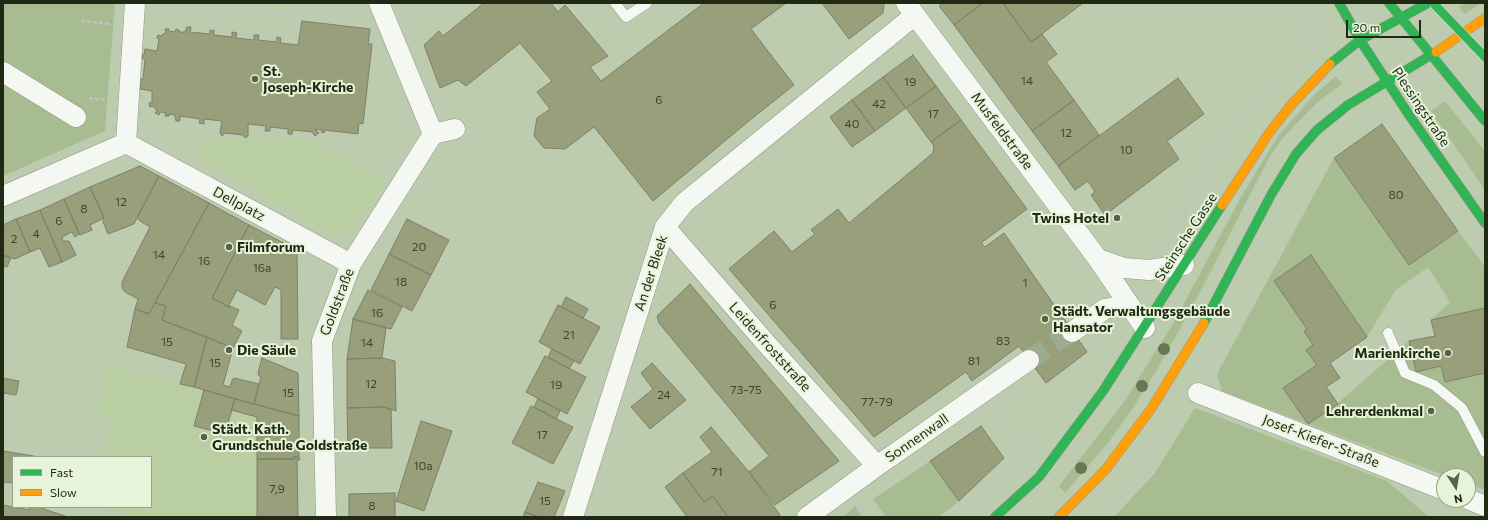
<!DOCTYPE html>
<meta charset="utf-8">
<style>
body{margin:0}
#map{position:relative;width:1488px;height:520px;overflow:hidden;background:#bdcbaf;font-family:Commissioner,sans-serif}
canvas{display:block}
.frame{position:absolute;inset:0;border:4px solid #1f2914;pointer-events:none}
.legend{position:absolute;left:12px;top:456px;width:140px;height:52px;box-sizing:border-box;background:#e7f4d9;border:1px solid #97a38a;margin:0;padding:5px 7px;list-style:none;font-size:12px;color:#1f2914}
.legend li{display:flex;align-items:center;gap:8px;height:20px}
.legend b{width:20px;border:1px solid #97a38a}
.north{position:absolute;left:1436px;top:468px;width:40px;height:40px;box-sizing:border-box;background:#e7f4d9;border:1px solid #97a38a;border-radius:50%;rotate:168deg;font-size:11px;font-weight:700;line-height:16px;text-align:center;color:#1f2914}
.north::after{content:'';display:block;margin:auto;width:14px;height:18px;background:#56624a;clip-path:polygon(50% 0,100% 100%,50% 72%,0 100%)}
.scale{position:absolute;left:1346px;top:20px;width:75px;height:18px;box-sizing:border-box;border:2px solid #1f2914;border-top:0;padding-left:5px;font-size:12px;line-height:14px;white-space:nowrap;color:#1f2914;-webkit-text-stroke:3px #e7f4d9;paint-order:stroke}
</style>
<div id="map">
<canvas width="1488" height="520"></canvas>
<div class="frame"></div>
<ul class="legend">
<li><b style="height:5px;background:#30b455"></b>Fast</li>
<li><b style="height:5px;background:#ff9f0a"></b>Slow</li>
</ul>
<div class="north">N</div>
<div class="scale">20 m</div>
</div>
<script>
const c = document.querySelector('canvas').getContext('2d');
c.lineJoin = 'round';
function fill(path, color) {
  c.fillStyle = color;
  c.fill(path, 'evenodd');
}
function toPath(rows) {
  const path = new Path2D();
  for (const r of rows) {
    path.moveTo(r[0], r[1]);
    for (let i = 2; i < r.length; i += 2) path.lineTo(r[i], r[i + 1]);
  }
  return path;
}
function trace(path, color, width, dash) {
  c.strokeStyle = color;
  c.lineWidth = width;
  c.lineCap = dash ? 'butt' : 'round';
  c.setLineDash(dash || []);
  c.stroke(path);
}
function drawText(font, color, halo, rows, align = 'center') {
  c.font = font + ' Commissioner,sans-serif';
  c.lineWidth = 4;
  c.setLineDash([]);
  c.textBaseline = 'middle';
  c.strokeStyle = halo;
  c.fillStyle = color;
  for (const [text, x, y, turn = 0] of rows) {
    c.save();
    c.translate(x, y);
    c.rotate((+turn || 0) * Math.PI / 180);
    c.textAlign = isNaN(turn) ? turn : align;
    if (halo) c.strokeText(text, 0, 0);
    c.fillText(text, 0, 0);
    c.restore();
  }
}
fill(toPath([
 [199,140,311,140,386,179,355,229,345,235,333,237,192,152],
 [108,365,299,416,300,517,130,517,101,507,151,507,151,457,105,457,113,417,97,414]
]), '#b9cfa1');
fill(toPath([
 [3,3,115,3,105,131,3,176],
 [1465,3,1481,3,1465,14,1459,7],
 [1336,76,1342,84,1319,101,1295,125,1282,139,1269,158,1198,296,1158,368,1133,408,1108,443,1065,493,1059,486,1124,402,1174,322,1241,197,1278,136,1314,95],
 [1445,101,1485,151,1485,190,1431,111],
 [1334,158,1409,265,1458,231,1485,267,1485,308,1431,320,1450,302,1428,267,1395,291,1367,337,1330,363,1340,378,1327,387,1338,403,1409,341,1416,372,1441,366,1445,382,1485,373,1485,490,1468,484,1468,476,1446,476,1308,424,1222,391,1217,374],
 [1195,408,1387,481,1429,517,1114,517,1155,473],
 [930,461,959,501,939,517,886,517,873,499],
 [855,506,862,517,843,517]
]), '#a8bc91');
const building = toPath([
 [484,3,551,3,558,12,565,5,608,56,590,67,601,81,704,3,786,3,751,29,794,85,750,120,653,201,594,127,565,149,544,148,534,136,537,118,550,109,537,92,552,81,520,43,466,86,458,80,440,88,424,45,439,31,443,36,484,3],
 [822,3,884,3,883,13,849,39,822,3],
 [944,3,979,3,980,5,954,25,939,6,944,3],
 [983,3,1003,3,1031,42,1042,34,1057,54,1046,62,1074,100,1032,131,954,25,983,3],
 [1003,3,1083,3,1031,42,1003,3],
 [302,21,370,29,368,44,372,44,363,124,359,123,358,134,324,130,325,132,322,133,321,130,315,129,319,133,315,136,312,132,293,130,292,134,288,134,288,129,270,127,270,131,265,131,266,126,248,124,248,136,245,138,243,135,225,133,222,136,220,133,222,121,204,119,204,124,199,123,200,119,180,116,180,121,176,121,175,115,169,114,169,116,165,116,166,113,160,112,159,115,155,113,157,111,153,106,150,107,149,103,152,102,152,91,140,89,141,83,139,83,140,80,143,79,145,60,142,58,143,54,144,55,145,49,157,51,159,39,157,38,158,35,161,36,166,32,165,29,169,29,169,31,175,32,176,29,179,30,179,32,185,32,187,27,191,27,190,32,210,34,210,30,214,30,214,35,232,37,232,32,237,33,236,38,254,40,254,35,259,35,258,40,276,42,277,37,281,38,280,43,298,45,302,21],
 [913,55,936,86,906,108,883,77,913,55],
 [883,77,906,108,875,131,852,100,883,77],
 [1178,78,1204,114,1167,141,1179,159,1105,215,1091,195,1095,192,1088,181,1075,190,1058,166,1178,78],
 [936,86,961,120,931,142,906,108,936,86],
 [852,100,875,131,852,147,830,117,852,100],
 [1074,100,1099,135,1058,166,1032,131,1074,100],
 [961,120,1027,209,981,243,985,247,1004,233,1087,352,1046,383,1019,346,972,381,966,372,874,437,729,269,774,231,792,252,815,234,811,230,838,209,849,223,933,153,934,146,931,142,961,120],
 [1382,124,1458,231,1409,265,1334,158,1382,124],
 [140,166,159,176,134,224,108,234,103,222,104,218,90,187,140,166],
 [159,176,209,203,149,314,135,309,138,299,125,292,122,288,122,282,150,227,140,221,137,217,159,176],
 [90,187,104,218,90,225,92,230,80,235,64,199,90,187],
 [64,199,79,234,75,237,72,232,62,237,63,241,69,241,76,255,62,262,40,210,64,199],
 [209,203,249,225,212,298,229,307,230,306,239,310,232,325,242,331,233,348,162,320,166,306,155,303,209,203],
 [40,210,62,262,49,267,40,248,30,252,16,219,40,210],
 [16,219,30,252,15,259,3,255,3,225,16,219],
 [407,219,449,240,431,275,389,254,407,219],
 [249,225,297,250,298,339,281,339,281,290,275,287,265,305,237,290,229,305,229,307,212,298,249,225],
 [389,254,431,275,412,311,371,290,389,254],
 [3,255,11,258,7,267,3,266,3,255],
 [1311,255,1367,337,1330,363,1340,378,1326,387,1338,404,1308,424,1283,388,1317,365,1306,350,1313,345,1304,331,1307,329,1274,281,1311,255],
 [690,284,839,461,775,505,749,472,769,456,659,323,657,316,690,284],
 [368,290,402,307,391,329,353,319,368,290],
 [566,297,588,309,583,318,561,307,566,297],
 [155,303,166,306,162,320,207,337,194,387,180,384,186,364,127,347,135,309,149,314,155,303],
 [558,305,600,327,580,364,539,342,558,305],
 [1485,308,1485,373,1445,382,1441,366,1416,372,1409,341,1435,336,1431,320,1485,308],
 [353,319,386,328,382,358,347,359,353,319],
 [207,337,233,348,223,385,230,387,232,380,234,378,259,384,254,404,194,387,207,337],
 [552,349,574,361,569,369,548,357,552,349],
 [545,356,586,377,567,414,526,392,545,356],
 [262,358,298,373,299,416,254,404,261,377,259,376,258,373,262,358],
 [382,358,395,361,396,411,384,407,347,408,347,359,382,358],
 [652,363,686,400,650,429,631,407,653,389,641,373,652,363],
 [3,378,19,381,16,395,3,393,3,378],
 [204,390,235,399,225,434,194,426,204,390],
 [235,399,299,416,299,457,294,457,294,459,257,459,257,417,231,410,235,399],
 [538,399,560,411,556,419,534,407,538,399],
 [531,406,573,427,553,464,512,443,531,406],
 [384,407,391,410,392,448,348,448,347,408,384,407],
 [421,421,452,431,424,511,396,501,421,421],
 [981,426,1004,458,959,501,930,461,981,426],
 [711,427,749,472,780,515,778,517,728,517,713,496,704,502,683,473,712,452,700,437,711,427],
 [3,451,39,457,13,457,13,483,3,482,3,451],
 [294,457,299,457,300,460,297,460,298,517,257,517,257,459,294,459,294,457],
 [683,473,704,502,713,496,728,517,687,517,665,487,683,473],
 [538,482,565,491,554,517,539,517,525,512,538,482],
 [395,493,395,517,349,517,349,494,395,493],
 [3,505,29,510,30,507,38,507,68,517,3,517,3,505],
 [525,512,539,517,523,517,525,512]
]);
fill(building, '#999e7b');
trace(building, '#7b816a', 1);
trace(toPath([
 [1029,360,1072,332]
]), '#9dab90', 20, [20, 10]);
const lane = toPath([
 [615,3,626,17,647,3],
 [1388,333,1405,373,1434,385,1462,408,1485,452]
]);
const street = toPath([
 [379,3,433,134],
 [906,3,1098,259,1145,328],
 [3,72,76,117],
 [126,143,351,264],
 [126,143,135,3],
 [3,196,126,143],
 [665,227,765,342,877,466],
 [1098,259,1124,268,1149,270,1184,265],
 [1072,332,1105,309,1129,304],
 [1198,393,1444,490],
 [1468,499,1485,506],
 [326,517,322,341,351,264,433,134,455,129],
 [573,517,665,227,684,203,915,15],
 [807,517,877,466,1029,360]
]);
const fast = toPath([
 [1339,3,1360,40,1409,115,1485,223],
 [1389,3,1485,121],
 [1330,64,1360,40,1428,3],
 [1204,323,1271,195,1296,154,1317,130,1348,105,1436,52],
 [995,517,1039,477,1103,391,1222,205]
]);
const slow = toPath([
 [1436,52,1485,18],
 [1222,205,1269,133,1291,105,1330,64],
 [1059,517,1106,469,1151,409,1204,323]
]);
trace(lane, '#8f9a83', 11);
trace(street, '#8f9a83', 21);
trace(fast, '#8f9a83', 10);
trace(slow, '#8f9a83', 10);
trace(toPath([
 [1303,3,1314,32,1319,41],
 [157,11,332,15,357,8],
 [295,14,294,31,301,32],
 [81,21,111,24],
 [212,30,214,12],
 [1308,50,1314,32,1326,25],
 [89,98,106,100],
 [1370,121,1377,120,1384,121],
 [1165,244,1186,210,1204,170,1232,126,1269,91],
 [1476,246,1485,258],
 [308,310,310,267],
 [1093,344,1100,353],
 [1208,372,1223,340],
 [992,413,1020,457],
 [868,500,881,517],
 [861,505,869,517],
 [952,517,979,496,1020,457,1041,431],
 [1102,517,1148,464,1185,411]
]), '#c1c5bd', 2.5, [4, 2]);
trace(lane, '#f5f7f3', 10);
trace(street, '#f5f7f3', 20);
trace(fast, '#30b455', 9);
trace(slow, '#ff9f0a', 9);
const fastBridge = toPath([
 [1433,3,1485,57]
]);
trace(fastBridge, '#e1e8db', 10, []);
trace(fastBridge, '#30b455', 9);
c.fillStyle = '#677653';
for (const [x, y] of [
 [1164,349],
 [1142,386],
 [1081,468]
]) {
  c.beginPath();
  c.arc(x, y, 6, 0, 2 * Math.PI);
  c.fill();
}
for (const [x, y, r, color] of [
 [255,79,4,"#56624a"],
 [1117,218,4,"#56624a"],
 [229,247,4,"#56624a"],
 [1045,319,4,"#56624a"],
 [229,350,4,"#56624a"],
 [1448,353,4,"#56624a"],
 [1431,411,4,"#56624a"],
 [204,437,4,"#56624a"]
]) {
  const dot = new Path2D();
  dot.arc(x, y, r, 0, 2 * Math.PI);
  c.fillStyle = color;
  c.fill(dot);
  trace(dot, '#e7f4d9', 1.5);
}
drawText('12px', '#3e462e', null, [
 ["14",1027,81],
 ["19",910,82],
 ["6",659,100],
 ["42",879,104],
 ["17",933,114],
 ["40",852,124],
 ["12",1066,133],
 ["10",1126,150],
 ["80",1396,195],
 ["12",121,202],
 ["8",84,209],
 ["6",59,221],
 ["4",36,234],
 ["2",14,239],
 ["20",419,247],
 ["14",159,255],
 ["16",204,261],
 ["16a",262,268],
 ["18",401,282],
 ["1",1025,283],
 ["6",773,305],
 ["16",377,313],
 ["21",569,335],
 ["83",1003,341],
 ["15",167,342],
 ["14",367,343],
 ["81",974,361],
 ["15",215,363],
 ["12",371,384],
 ["19",556,385],
 ["73-75",746,390],
 ["15",288,393],
 ["24",664,395],
 ["77-79",877,402],
 ["17",542,435],
 ["10a",423,466],
 ["71",717,472],
 ["7,9",277,489],
 ["15",545,501],
 ["8",372,506]
]);
drawText('bold 14px', '#1f2914', '#e7f4d9', [
 ["St.",263,71],
 ["Joseph-Kirche",263,87],
 ["Twins Hotel",1109,218,"right"],
 ["Filmforum",237,247],
 ["Städt. Verwaltungsgebäude",1053,311],
 ["Hansator",1053,327],
 ["Die Säule",237,350],
 ["Marienkirche",1440,353,"right"],
 ["Lehrerdenkmal",1423,411,"right"],
 ["Städt. Kath.",212,429],
 ["Grundschule Goldstraße",212,445]
], 'left');
drawText('14px', '#1f2914', '#e7f4d9', [
 ["Plessingstraße",1421,107,56],
 ["Musfeldstraße",1002,131,53],
 ["Dellplatz",239,204,28],
 ["Steinsche Gasse",1186,237,-57],
 ["An der Bleek",651,273,-72],
 ["Goldstraße",337,302,-69],
 ["Leidenfroststraße",770,347,48],
 ["Sonnenwall",917,438,-35],
 ["Josef-Kiefer-Straße",1321,441,21]
]);
</script>
